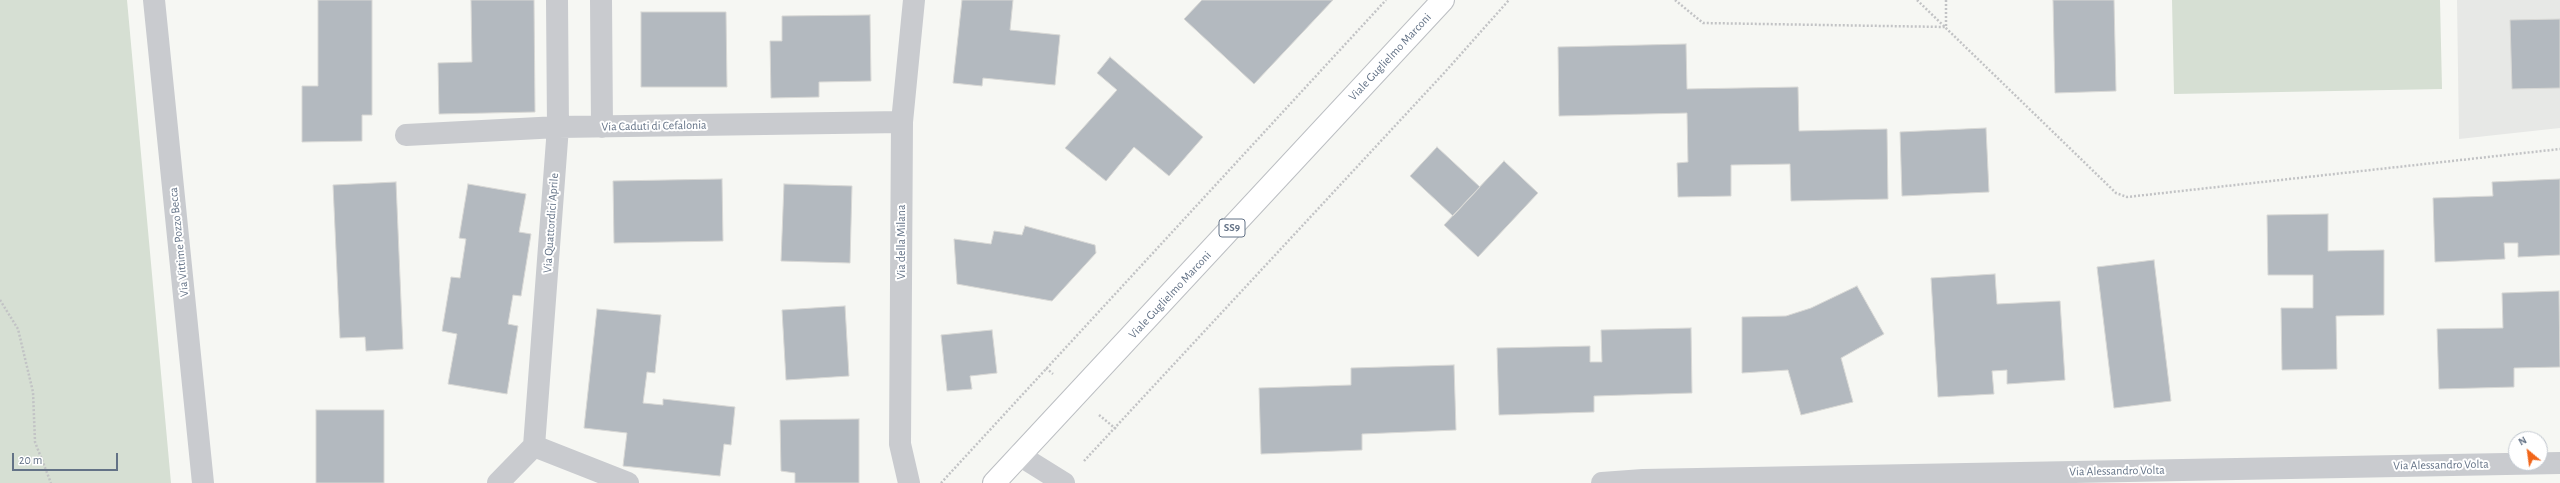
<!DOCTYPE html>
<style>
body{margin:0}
#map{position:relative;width:2560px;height:483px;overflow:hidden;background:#f6f7f3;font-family:"Alegreya Sans",sans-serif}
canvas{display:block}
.north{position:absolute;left:2508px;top:431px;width:40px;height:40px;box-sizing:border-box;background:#fff;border:1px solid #c1c7cf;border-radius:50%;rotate:331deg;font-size:11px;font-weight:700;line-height:16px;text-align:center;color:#637286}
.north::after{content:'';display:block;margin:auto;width:14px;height:18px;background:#f16519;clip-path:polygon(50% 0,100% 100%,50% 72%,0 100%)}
.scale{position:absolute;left:12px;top:453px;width:106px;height:18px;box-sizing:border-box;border:2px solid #637286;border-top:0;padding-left:5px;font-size:12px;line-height:14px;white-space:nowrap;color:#637286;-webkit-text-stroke:3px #fff;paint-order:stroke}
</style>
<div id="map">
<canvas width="2560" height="483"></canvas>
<div class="north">N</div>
<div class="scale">20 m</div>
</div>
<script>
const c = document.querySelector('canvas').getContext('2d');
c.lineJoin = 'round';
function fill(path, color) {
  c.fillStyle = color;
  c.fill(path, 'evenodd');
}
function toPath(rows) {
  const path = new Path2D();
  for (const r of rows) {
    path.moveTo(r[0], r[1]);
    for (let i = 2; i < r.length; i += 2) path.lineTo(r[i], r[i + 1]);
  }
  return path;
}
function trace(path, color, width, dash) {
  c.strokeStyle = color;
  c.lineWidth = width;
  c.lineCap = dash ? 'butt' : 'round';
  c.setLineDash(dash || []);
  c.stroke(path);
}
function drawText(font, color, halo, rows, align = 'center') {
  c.font = font + ' "Alegreya Sans",sans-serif';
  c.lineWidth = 4;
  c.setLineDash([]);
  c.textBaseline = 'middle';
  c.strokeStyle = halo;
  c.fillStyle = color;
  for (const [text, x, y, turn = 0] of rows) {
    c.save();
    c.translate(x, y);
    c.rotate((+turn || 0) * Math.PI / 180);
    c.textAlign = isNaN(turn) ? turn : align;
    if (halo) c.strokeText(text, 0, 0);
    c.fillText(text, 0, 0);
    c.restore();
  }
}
fill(toPath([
 [2457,0,2560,0,2560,128,2459,139]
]), '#e7e8e6');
fill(toPath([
 [0,0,127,0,171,483,0,483],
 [2172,0,2440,0,2442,89,2174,94]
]), '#d6dfd3');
const building = toPath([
 [318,0,372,0,372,115,362,115,362,141,302,142,302,86,318,86,318,0],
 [471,0,534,0,535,112,439,114,438,63,472,62,471,0],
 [962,0,1013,0,1010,30,1060,35,1055,85,983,78,982,86,953,83,962,0],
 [1202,0,1333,0,1254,84,1184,19,1202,0],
 [2053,0,2114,0,2116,91,2055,93,2053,0],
 [641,12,726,12,727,87,641,87,641,12],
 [870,15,871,81,819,82,819,97,771,98,770,41,782,41,782,16,870,15],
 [2560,19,2560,88,2512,89,2510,20,2560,19],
 [1686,44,1687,89,1798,87,1799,131,1887,129,1888,199,1791,201,1790,164,1731,165,1731,196,1678,197,1677,163,1688,162,1687,113,1559,116,1558,47,1686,44],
 [1110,57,1203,137,1169,176,1134,147,1106,181,1065,148,1117,90,1097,73,1110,57],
 [1986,128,1989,192,1902,196,1900,132,1986,128],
 [1437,147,1480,187,1453,216,1410,176,1437,147],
 [1504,161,1538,193,1478,257,1444,225,1504,161],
 [722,179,723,241,614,243,613,181,722,179],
 [2560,179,2560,255,2518,257,2518,243,2504,243,2505,259,2435,262,2433,198,2493,196,2492,182,2560,179],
 [396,182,403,349,366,351,365,337,340,338,333,185,396,182],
 [468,184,526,194,519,232,531,234,521,296,513,295,508,324,518,326,507,394,448,384,457,334,442,331,451,277,460,278,466,239,459,238,468,184],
 [784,184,852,186,850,263,781,261,784,184],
 [2328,214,2328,251,2384,250,2384,315,2336,316,2337,369,2282,370,2281,308,2313,308,2313,275,2268,275,2267,215,2328,214],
 [1025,226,1095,245,1096,253,1052,301,957,284,954,239,991,244,994,231,1022,235,1025,226],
 [2154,260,2171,401,2114,408,2097,267,2154,260],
 [1995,274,1997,304,2060,301,2065,380,2007,384,2007,370,1992,371,1994,394,1938,397,1931,278,1995,274],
 [1857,286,1884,334,1841,358,1853,402,1801,415,1788,370,1742,373,1742,317,1786,316,1811,308,1857,286],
 [2559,291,2560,367,2514,368,2514,387,2439,389,2437,329,2503,328,2502,293,2559,291],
 [845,306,849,376,786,380,782,310,845,306],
 [597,309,661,315,655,373,647,372,643,403,663,405,663,399,735,407,731,445,724,444,720,476,623,466,627,433,584,428,597,309],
 [1691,328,1692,393,1594,396,1594,412,1499,415,1497,348,1590,346,1590,362,1602,362,1601,330,1691,328],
 [992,330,997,373,970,376,972,389,947,391,941,335,992,330],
 [1454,365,1456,430,1362,434,1362,450,1261,454,1259,388,1351,385,1351,368,1454,365],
 [316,410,384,410,384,483,316,483,316,410],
 [859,419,859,483,795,483,795,473,781,471,780,420,859,419]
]);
fill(building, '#b3b9bf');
trace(building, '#d8d8d5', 1);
const major = toPath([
 [994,483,1443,0]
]);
trace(major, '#bbbec2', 24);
trace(toPath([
 [1675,0,1703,23,1946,27],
 [1917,0,2116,193,2127,197,2560,149],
 [1946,0,1946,27],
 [0,300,18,329,33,392,35,442,51,483],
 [1046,368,1053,374],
 [1099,415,1116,429],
 [1084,461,1445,72,1509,0],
 [941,483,1386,0]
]), '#c2c3c5', 2.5, [2, 2]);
trace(toPath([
 [154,0,203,483],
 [601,0,602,127],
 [406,135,558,127,902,122],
 [534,446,628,483],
 [1019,455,1064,483],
 [498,483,534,446,558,127,557,0],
 [909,483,900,444,902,122,914,0],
 [1602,483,1643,480,2560,463]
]), '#c9cbcf', 22);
trace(major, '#fff', 22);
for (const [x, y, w] of [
 [1232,228,26]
]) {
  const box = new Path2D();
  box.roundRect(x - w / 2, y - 9, w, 18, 3);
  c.fillStyle = '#fff';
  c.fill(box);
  trace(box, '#637286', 1);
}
drawText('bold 11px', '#637286', null, [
 ["SS9",1232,228]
]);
drawText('12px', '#637286', '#fff', [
 ["Viale Guglielmo Marconi",1390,57,-47],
 ["Via Caduti di Cefalonia",654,126,-1],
 ["Via Quattordici Aprile",551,223,-86],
 ["Via Vittime Pozzo Becca",179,242,-96],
 ["Via della Milana",901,242,-90],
 ["Viale Guglielmo Marconi",1170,295,-47],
 ["Via Alessandro Volta",2441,465,-1],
 ["Via Alessandro Volta",2117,471,-1]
]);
</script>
